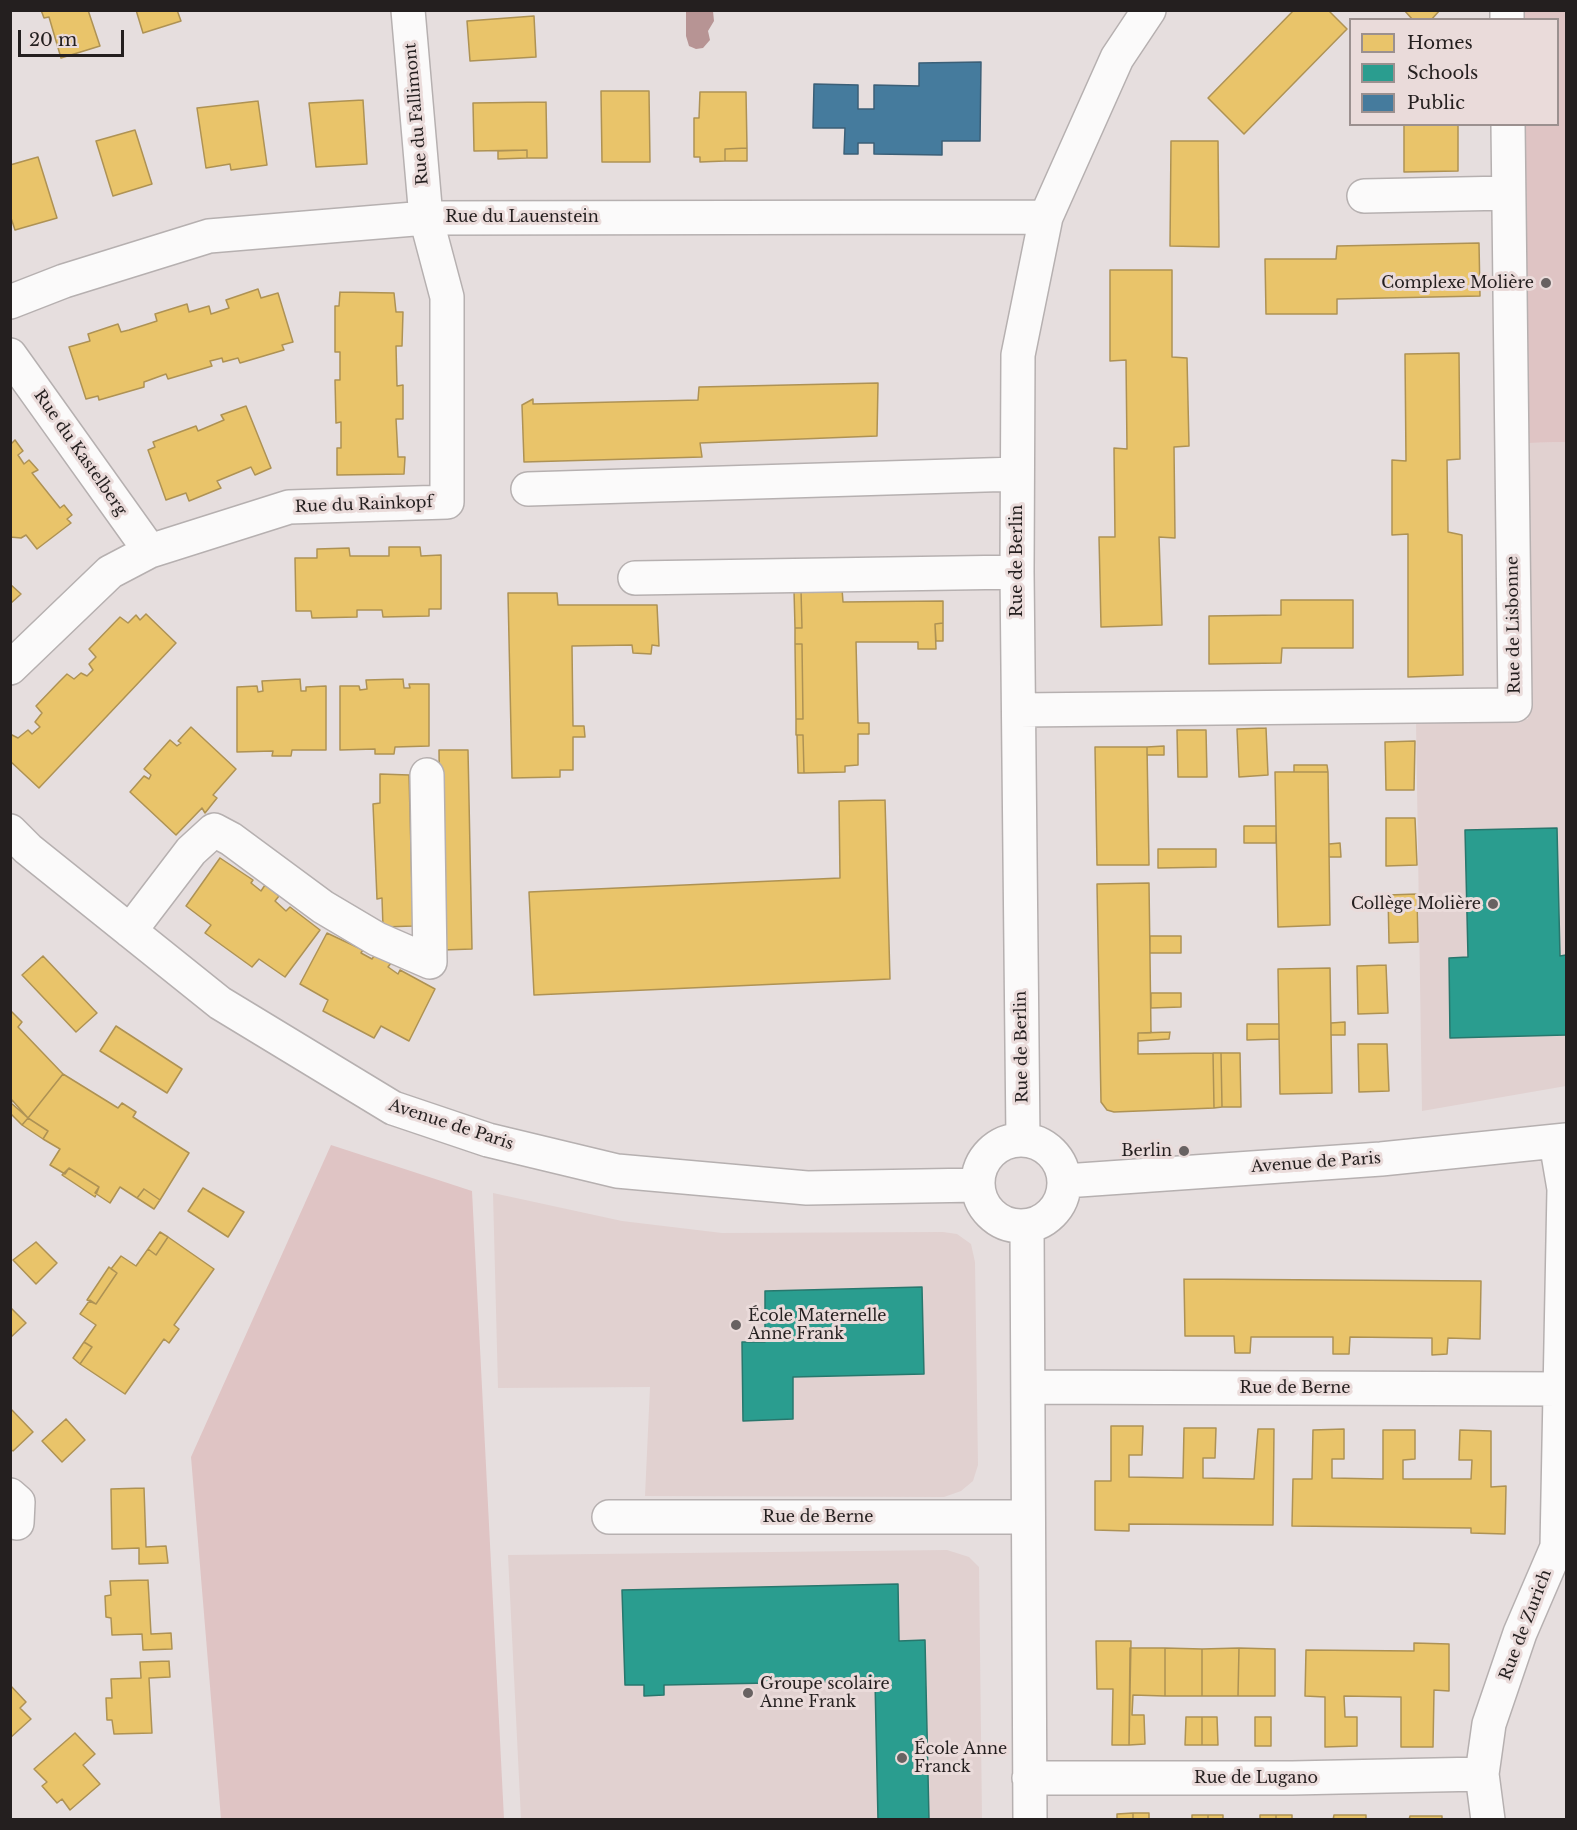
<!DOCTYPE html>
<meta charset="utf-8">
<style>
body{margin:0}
#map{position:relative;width:1577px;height:1830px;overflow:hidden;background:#e6dede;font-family:"Libre Baskerville",serif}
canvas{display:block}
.frame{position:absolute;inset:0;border:12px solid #241f1f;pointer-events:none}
.legend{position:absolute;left:1349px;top:18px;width:210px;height:108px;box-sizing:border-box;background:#eadbda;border:2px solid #9b908f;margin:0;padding:8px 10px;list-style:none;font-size:18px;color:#241f1f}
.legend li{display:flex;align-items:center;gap:12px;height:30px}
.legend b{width:30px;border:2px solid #9b908f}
.scale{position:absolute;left:18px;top:30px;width:106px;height:27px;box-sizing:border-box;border:3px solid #241f1f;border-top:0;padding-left:8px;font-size:18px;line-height:21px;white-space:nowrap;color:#241f1f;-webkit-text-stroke:4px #eadbda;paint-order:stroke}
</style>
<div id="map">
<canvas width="1577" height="1830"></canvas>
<div class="frame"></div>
<ul class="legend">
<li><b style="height:16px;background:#e9c46a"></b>Homes</li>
<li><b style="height:16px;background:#2a9d8f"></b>Schools</li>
<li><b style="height:16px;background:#457b9d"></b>Public</li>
</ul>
<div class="scale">20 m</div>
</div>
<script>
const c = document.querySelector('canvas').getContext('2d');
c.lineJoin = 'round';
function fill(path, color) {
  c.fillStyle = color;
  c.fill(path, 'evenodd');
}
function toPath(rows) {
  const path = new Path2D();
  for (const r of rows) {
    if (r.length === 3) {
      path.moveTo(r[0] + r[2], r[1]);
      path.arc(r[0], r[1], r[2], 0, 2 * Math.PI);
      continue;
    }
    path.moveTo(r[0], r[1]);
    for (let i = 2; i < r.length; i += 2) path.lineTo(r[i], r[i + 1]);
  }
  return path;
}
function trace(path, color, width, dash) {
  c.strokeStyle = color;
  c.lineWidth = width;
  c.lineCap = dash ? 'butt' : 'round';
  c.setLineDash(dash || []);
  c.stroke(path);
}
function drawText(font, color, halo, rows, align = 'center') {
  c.font = font + ' "Libre Baskerville",serif';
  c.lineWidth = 6;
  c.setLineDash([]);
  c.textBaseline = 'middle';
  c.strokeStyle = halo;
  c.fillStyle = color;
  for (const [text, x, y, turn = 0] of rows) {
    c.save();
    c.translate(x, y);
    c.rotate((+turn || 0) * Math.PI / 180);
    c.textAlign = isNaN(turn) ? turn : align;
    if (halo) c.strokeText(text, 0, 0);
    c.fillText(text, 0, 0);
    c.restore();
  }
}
fill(toPath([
 [1566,442,1566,1086,1422,1111,1416,721,1528,719,1527,443],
 [493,1193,622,1221,722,1233,943,1232,957,1234,971,1244,975,1262,978,1465,973,1481,961,1491,944,1497,645,1496,650,1387,498,1388],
 [947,1550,969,1557,979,1567,982,1819,521,1819,508,1555]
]), '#e1d1d0');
fill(toPath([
 [1525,11,1566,11,1566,442,1527,443,1525,125,1558,124,1558,20,1525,19],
 [331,1145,472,1191,504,1819,221,1819,191,1457]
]), '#dfc4c4');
fill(toPath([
 [686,11,713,11,714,21,708,31,710,40,703,48,696,49,689,46,686,36]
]), '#b79494');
const homes = toPath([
 [41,10,88,10,100,46,61,58,49,17,44,18,41,10],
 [136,10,177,10,181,21,143,33,136,10],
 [1294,10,1328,10,1347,29,1244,134,1208,98,1294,10],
 [1404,10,1440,10,1431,20,1413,20,1404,10],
 [534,16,536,57,470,61,467,21,534,16],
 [601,91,649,91,650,162,602,162,601,91],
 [700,92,746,92,747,148,725,149,725,161,700,162,700,157,694,157,694,118,699,118,700,92],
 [363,100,367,164,316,167,309,103,363,100],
 [258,101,267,165,231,170,230,164,206,168,197,108,258,101],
 [546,102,547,158,527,158,527,150,474,151,473,103,546,102],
 [1404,124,1458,124,1458,171,1404,172,1404,124],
 [135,130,152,184,113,196,96,141,135,130],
 [1171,141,1218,141,1219,247,1170,246,1171,141],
 [747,148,747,161,725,161,725,149,747,148],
 [527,150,527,158,498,159,498,151,527,150],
 [38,157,57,218,15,230,10,215,10,165,38,157],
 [1479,243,1480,296,1337,299,1337,314,1266,314,1265,259,1336,259,1337,246,1479,243],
 [1110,270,1172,270,1172,357,1187,358,1189,446,1174,447,1175,538,1159,537,1162,625,1101,627,1099,537,1115,537,1114,448,1127,449,1126,360,1110,361,1110,270],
 [258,289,261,298,278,293,293,342,282,345,284,350,240,363,238,358,223,362,222,358,210,361,212,366,168,379,166,374,144,382,144,387,99,400,98,396,86,399,69,347,90,341,88,334,118,324,121,332,129,330,157,321,155,314,187,304,189,312,209,306,211,314,229,308,226,300,258,289],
 [340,292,394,293,396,312,403,312,402,346,396,346,397,386,403,385,403,419,396,419,398,457,405,457,404,474,337,475,337,448,341,448,341,422,336,423,335,380,340,380,340,352,335,352,335,306,339,306,340,292],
 [1459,353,1460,459,1447,460,1448,532,1462,535,1463,675,1408,677,1408,534,1392,535,1392,460,1406,461,1405,354,1459,353],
 [878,383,877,436,700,443,702,457,524,462,522,405,533,399,533,404,698,400,699,387,878,383],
 [246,406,271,468,255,475,251,467,217,481,221,488,189,501,186,493,166,500,148,450,155,447,153,442,196,426,198,431,224,420,221,415,246,406],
 [15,440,23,451,18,455,24,464,29,460,38,470,32,473,60,508,64,505,72,515,67,519,71,523,37,549,26,535,21,538,10,537,10,445,15,440],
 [389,547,420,547,421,556,441,555,441,609,429,609,429,616,383,617,382,610,357,610,357,617,312,618,311,611,296,611,295,558,317,558,317,549,349,548,350,556,389,556,389,547],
 [10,584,21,594,10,604,10,584],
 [842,589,843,602,943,601,943,623,935,624,936,649,918,649,918,642,856,642,858,723,869,723,869,734,858,734,858,765,845,766,845,772,804,773,803,735,796,735,796,719,803,719,802,644,795,644,795,628,802,628,801,590,842,589],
 [794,590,801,590,802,628,795,628,794,590],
 [508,593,557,593,558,605,657,605,659,646,652,645,651,654,633,653,632,645,572,646,573,726,584,726,585,737,573,737,573,770,560,770,560,777,512,778,508,593],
 [1281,600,1353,600,1353,648,1282,648,1281,663,1209,664,1209,616,1281,615,1281,600],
 [146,614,176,643,39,788,10,761,10,734,18,738,28,730,32,734,40,727,35,722,42,713,36,706,59,682,67,674,74,679,81,673,87,676,93,670,89,664,96,657,89,649,120,617,128,623,136,615,140,620,146,614],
 [943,623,943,641,936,641,935,624,943,623],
 [795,644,802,644,803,719,796,719,795,644],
 [300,679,301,691,306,691,306,687,326,686,326,750,292,750,291,756,272,756,273,751,237,752,237,687,257,686,258,692,263,691,262,681,300,679],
 [403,679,404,688,410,688,409,684,429,684,429,746,395,747,394,754,375,754,375,749,340,750,340,686,359,686,360,690,367,689,366,680,403,679],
 [191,727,236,769,213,795,217,798,205,813,202,808,176,835,130,792,144,776,149,779,151,775,144,769,170,740,177,746,181,743,178,741,191,727],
 [1266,728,1268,775,1239,777,1237,729,1266,728],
 [1177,730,1206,730,1207,777,1178,777,1177,730],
 [797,735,803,735,804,773,798,773,797,735],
 [1415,741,1414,790,1386,790,1385,742,1415,741],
 [1164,746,1164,755,1147,755,1147,747,1164,746],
 [1095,747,1147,747,1149,865,1097,865,1095,747],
 [439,750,468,750,472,949,442,950,439,750],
 [1294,765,1327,765,1328,772,1294,772,1294,765],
 [1275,772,1328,772,1330,925,1278,927,1275,772],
 [380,774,409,775,413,926,383,927,382,898,377,899,373,804,380,803,380,774],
 [885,800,890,979,534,995,529,892,840,878,839,801,885,800],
 [1386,818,1415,818,1417,865,1386,866,1386,818],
 [1244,826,1276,826,1276,843,1244,843,1244,826],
 [1340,843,1341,857,1329,857,1329,844,1340,843],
 [1158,849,1216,849,1216,867,1158,868,1158,849],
 [220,858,253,880,251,883,261,891,265,885,279,896,275,901,286,911,290,907,320,930,285,977,259,959,252,967,205,933,211,925,186,906,220,858],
 [1149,883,1151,1033,1138,1033,1138,1054,1213,1053,1214,1108,1114,1112,1107,1110,1101,1102,1097,884,1149,883],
 [1417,894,1418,942,1389,943,1388,895,1417,894],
 [327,933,363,950,361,953,372,959,376,953,391,963,388,967,398,974,400,970,435,989,409,1041,381,1026,374,1038,323,1011,328,1000,300,984,327,933],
 [1150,936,1181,936,1181,953,1150,953,1150,936],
 [43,956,97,1013,76,1032,22,975,43,956],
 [1386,965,1388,1013,1358,1014,1357,966,1386,965],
 [1330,968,1332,1093,1280,1094,1278,969,1330,968],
 [1151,993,1181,993,1181,1007,1151,1008,1151,993],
 [10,1010,22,1022,18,1027,63,1074,28,1118,10,1102,10,1010],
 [1345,1022,1345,1035,1331,1035,1331,1023,1345,1022],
 [1247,1024,1279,1024,1279,1039,1247,1040,1247,1024],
 [116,1026,182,1069,167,1093,100,1051,116,1026],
 [1170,1032,1169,1039,1138,1041,1138,1033,1170,1032],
 [1358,1044,1387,1044,1389,1091,1359,1092,1358,1044],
 [1213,1053,1221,1053,1222,1107,1214,1108,1213,1053],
 [1221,1053,1240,1053,1241,1107,1222,1107,1221,1053],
 [63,1074,118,1108,122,1103,136,1112,133,1117,189,1153,160,1200,144,1189,137,1198,120,1187,110,1203,95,1193,99,1187,69,1168,65,1174,50,1165,60,1149,43,1139,48,1131,28,1118,63,1074],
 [12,1100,28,1118,22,1125,10,1113,12,1100],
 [28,1118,48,1131,43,1139,22,1125,28,1118],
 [69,1168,99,1187,95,1197,62,1175,69,1168],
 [203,1188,244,1212,228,1237,188,1211,203,1188],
 [144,1189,160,1200,154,1209,137,1198,144,1189],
 [160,1232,168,1237,156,1255,148,1249,160,1232],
 [168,1237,214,1269,174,1325,179,1329,169,1343,164,1339,125,1394,80,1364,92,1347,84,1342,96,1325,80,1314,90,1300,96,1304,117,1273,111,1269,121,1256,136,1266,148,1249,156,1255,168,1237],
 [36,1242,57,1263,36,1284,13,1260,36,1242],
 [109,1267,117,1273,96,1304,87,1300,109,1267],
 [1184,1279,1481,1281,1480,1339,1448,1338,1447,1354,1432,1355,1432,1338,1350,1337,1349,1354,1333,1354,1333,1337,1251,1337,1250,1353,1235,1353,1234,1336,1185,1336,1184,1279],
 [10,1307,26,1323,10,1338,10,1307],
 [84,1342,92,1347,80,1364,73,1358,84,1342],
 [10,1408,33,1432,13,1451,10,1449,10,1408],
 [66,1419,85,1440,62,1462,42,1441,66,1419],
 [1111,1426,1143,1426,1142,1455,1129,1455,1129,1477,1183,1478,1184,1428,1216,1428,1215,1458,1203,1458,1203,1478,1254,1479,1258,1429,1274,1429,1273,1525,1129,1524,1129,1531,1095,1530,1095,1481,1111,1481,1111,1426],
 [1344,1429,1344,1459,1332,1459,1332,1478,1383,1479,1383,1430,1415,1430,1415,1459,1403,1460,1403,1479,1471,1479,1472,1460,1459,1460,1460,1430,1491,1431,1491,1487,1506,1486,1505,1534,1471,1533,1471,1528,1292,1526,1293,1479,1312,1479,1313,1430,1344,1429],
 [144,1488,146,1547,166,1546,168,1563,139,1564,139,1548,112,1549,111,1489,144,1488],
 [148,1580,151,1634,171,1633,172,1649,143,1650,142,1634,112,1635,111,1618,106,1617,105,1596,111,1595,110,1581,148,1580],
 [1096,1641,1131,1641,1129,1745,1112,1745,1113,1689,1097,1689,1096,1641],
 [1414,1643,1449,1644,1449,1691,1434,1690,1433,1747,1401,1747,1401,1697,1344,1696,1345,1717,1357,1717,1357,1746,1325,1747,1325,1697,1305,1696,1306,1650,1414,1651,1414,1643],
 [1130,1648,1165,1648,1165,1696,1133,1695,1132,1715,1144,1715,1145,1744,1129,1745,1130,1648],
 [1165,1648,1202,1649,1202,1696,1165,1696,1165,1648],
 [1239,1648,1238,1696,1202,1696,1202,1649,1239,1648],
 [1239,1648,1275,1649,1275,1696,1238,1696,1239,1648],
 [169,1661,170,1677,149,1678,152,1733,114,1734,112,1720,107,1720,106,1698,112,1698,111,1679,141,1678,140,1662,169,1661],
 [10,1685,26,1702,20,1708,31,1719,10,1738,10,1685],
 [1186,1717,1202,1717,1202,1745,1185,1745,1186,1717],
 [1202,1717,1217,1717,1218,1745,1202,1745,1202,1717],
 [1255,1717,1271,1717,1271,1746,1255,1746,1255,1717],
 [75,1733,95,1754,83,1765,100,1784,70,1810,62,1799,57,1803,42,1786,47,1782,34,1769,75,1733],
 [1133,1813,1149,1813,1149,1820,1133,1820,1133,1813],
 [1133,1813,1133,1820,1117,1820,1117,1814,1133,1813],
 [1192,1815,1208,1815,1208,1820,1192,1820,1192,1815],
 [1208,1815,1223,1815,1223,1820,1208,1820,1208,1815],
 [1260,1815,1276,1815,1276,1820,1260,1820,1260,1815],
 [1276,1815,1292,1815,1292,1820,1276,1820,1276,1815],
 [1334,1815,1366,1815,1366,1820,1333,1820,1334,1815],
 [1410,1816,1442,1816,1442,1820,1409,1820,1410,1816]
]);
fill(homes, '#e9c46a');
trace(homes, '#ae9254', 1.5);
const schools = toPath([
 [1557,828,1560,956,1566,955,1566,1035,1450,1038,1449,958,1468,957,1465,830,1557,828],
 [922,1287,924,1374,793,1377,793,1419,743,1421,742,1342,765,1342,765,1291,922,1287],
 [898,1584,899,1641,925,1640,929,1820,878,1820,875,1681,664,1685,664,1695,644,1696,644,1685,625,1685,622,1590,898,1584]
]);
fill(schools, '#2a9d8f');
trace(schools, '#28776d', 1.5);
const public = toPath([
 [981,62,980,141,942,141,942,155,874,154,874,143,858,143,858,154,844,154,845,128,813,128,814,84,858,85,858,109,874,109,874,85,919,86,919,63,981,62]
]);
fill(public, '#457b9d');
trace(public, '#3b5f77', 1.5);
const minor = toPath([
 [1507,10,1507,20],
 [1364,196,1508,193],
 [10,302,64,281,209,236,426,218,1046,217],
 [10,355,150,551],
 [528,489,1017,474],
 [635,578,1017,572],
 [10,668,110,572,150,551,289,507,447,502,447,297,426,218,408,10],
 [1019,710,1515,705,1508,124],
 [10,831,28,849,220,1003,393,1108,488,1140,617,1171,807,1188,978,1185],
 [130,931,191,851,214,830,231,839,323,907,377,939,430,962,427,775],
 [1023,1139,1017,572,1018,355,1046,217,1117,58,1149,10],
 [1021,1183,43],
 [1065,1181,1381,1159,1566,1140],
 [1027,1226,1030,1820],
 [1030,1387,1561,1389],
 [10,1495,18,1502,17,1523],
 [609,1517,1028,1517],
 [1029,1778,1292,1778,1482,1774],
 [1488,1820,1482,1774,1489,1724,1520,1633,1557,1547,1564,1189,1556,1142]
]);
trace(minor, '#b6b0b0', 36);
trace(minor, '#fbfafa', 33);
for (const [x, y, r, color] of [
 [1546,283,6,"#686262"],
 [1493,904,6,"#686262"],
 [1184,1151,6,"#686262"],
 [736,1325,6,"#686262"],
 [748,1693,6,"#686262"],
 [902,1758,6,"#686262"]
]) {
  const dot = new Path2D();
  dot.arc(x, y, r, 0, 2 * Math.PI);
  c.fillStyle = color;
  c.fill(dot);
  trace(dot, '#eadbda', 2);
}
drawText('16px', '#241f1f', '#eadbda', [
 ["Rue du Fallimont",417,114,-95],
 ["Rue du Lauenstein",522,217],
 ["Rue du Kastelberg",80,453,55],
 ["Rue du Rainkopf",364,505,-2],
 ["Rue de Berlin",1017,561,-90],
 ["Rue de Lisbonne",1514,625,-91],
 ["Rue de Berlin",1022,1047,-91],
 ["Avenue de Paris",451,1125,18],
 ["Avenue de Paris",1316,1163,-4],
 ["Rue de Berne",1295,1388],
 ["Rue de Berne",818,1517],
 ["Rue de Zurich",1526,1625,-69],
 ["Rue de Lugano",1256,1778]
]);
drawText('16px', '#241f1f', '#eadbda', [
 ["Complexe Molière",1534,283],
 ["Collège Molière",1481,904],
 ["Berlin",1172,1151],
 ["École Maternelle",748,1316,"left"],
 ["Anne Frank",748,1334,"left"],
 ["Groupe scolaire",760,1684,"left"],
 ["Anne Frank",760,1702,"left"],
 ["École Anne",914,1749,"left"],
 ["Franck",914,1767,"left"]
], 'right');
</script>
